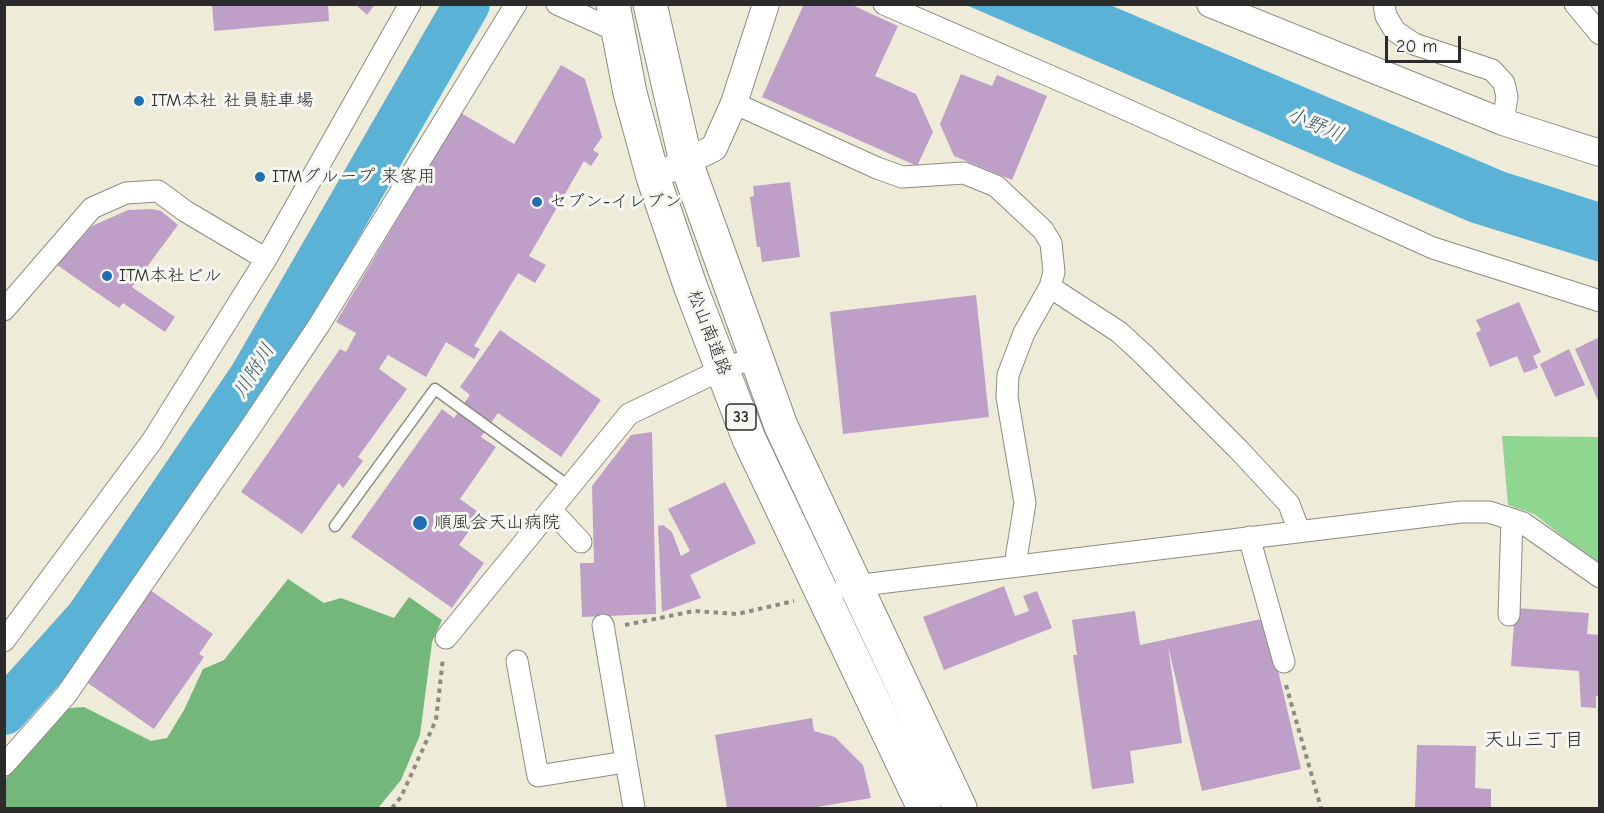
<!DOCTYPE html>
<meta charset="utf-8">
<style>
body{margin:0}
#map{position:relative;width:1604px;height:813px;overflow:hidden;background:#eeecd9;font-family:"Comic Neue",sans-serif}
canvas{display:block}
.frame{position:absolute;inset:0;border:6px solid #2b2b2b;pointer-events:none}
.scale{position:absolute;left:1385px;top:36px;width:76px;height:27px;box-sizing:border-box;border:3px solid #2b2b2b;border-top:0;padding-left:8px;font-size:18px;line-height:21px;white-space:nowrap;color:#2b2b2b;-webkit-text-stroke:4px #f6f6f2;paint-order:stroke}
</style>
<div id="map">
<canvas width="1604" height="813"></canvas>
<div class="frame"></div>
<div class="scale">20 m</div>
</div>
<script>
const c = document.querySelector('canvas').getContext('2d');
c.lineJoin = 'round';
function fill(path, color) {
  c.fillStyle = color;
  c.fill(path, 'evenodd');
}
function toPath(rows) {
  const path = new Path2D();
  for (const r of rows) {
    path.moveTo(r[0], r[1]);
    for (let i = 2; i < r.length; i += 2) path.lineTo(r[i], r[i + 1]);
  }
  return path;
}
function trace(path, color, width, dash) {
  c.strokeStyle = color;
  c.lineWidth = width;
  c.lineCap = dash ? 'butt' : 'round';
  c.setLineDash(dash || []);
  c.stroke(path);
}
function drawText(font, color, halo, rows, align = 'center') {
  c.font = font + ' "Comic Neue","Klee One",sans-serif';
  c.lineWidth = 6;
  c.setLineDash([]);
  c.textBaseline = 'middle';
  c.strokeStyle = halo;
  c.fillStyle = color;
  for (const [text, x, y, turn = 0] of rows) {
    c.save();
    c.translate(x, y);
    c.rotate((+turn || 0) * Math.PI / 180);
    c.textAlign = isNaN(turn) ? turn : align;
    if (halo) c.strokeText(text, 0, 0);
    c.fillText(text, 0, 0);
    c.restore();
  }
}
fill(toPath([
 [1502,436,1599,437,1599,565,1534,514,1508,505]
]), '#8fd690');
fill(toPath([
 [288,579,324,603,341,598,394,618,409,597,442,620,432,642,420,735,401,780,378,808,5,808,4,780,60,709,84,707,151,741,167,738,184,710,203,669,224,660]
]), '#73b77a');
fill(toPath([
 [966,5,1110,5,1505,172,1599,202,1599,262,1470,222]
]), '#5ab2d7');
trace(toPath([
 [4,712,89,617,252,377,467,4]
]), '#5ab2d7', 46);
fill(toPath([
 [212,4,328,4,329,21,214,31],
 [355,4,375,4,367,15],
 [804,4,850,4,898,26,875,76,916,94,933,132,917,166,762,97],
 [561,65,585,79,602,137,593,150,599,154,591,166,584,161,529,256,546,265,535,283,518,273,474,346,480,349,474,359,446,342,426,377,388,355,379,369,407,389,358,457,363,461,343,488,339,483,302,534,241,492,340,349,346,352,356,333,336,322,461,113,514,144],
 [961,74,992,86,997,75,1047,96,1012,180,954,156,940,124],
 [790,182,800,257,762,262,760,247,757,247,750,197,754,196,753,186],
 [152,209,161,211,178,225,132,287,175,317,165,332,123,303,119,308,57,265,92,226,128,210],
 [976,295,989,417,843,434,830,312],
 [1519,302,1541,352,1533,356,1538,368,1524,373,1517,356,1490,367,1476,333,1481,330,1476,320],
 [500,330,601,400,561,457,498,413,481,437,496,447,460,499,481,514,459,545,484,563,452,608,351,537,442,409,454,418,470,395,460,387],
 [1600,337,1600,405,1575,349],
 [1569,349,1585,385,1555,397,1540,364],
 [652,432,656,614,582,617,580,563,594,563,592,486,631,435],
 [725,482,756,543,690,575,701,598,662,612,658,526,663,525,672,532,681,556,690,551,668,509],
 [1004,586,1015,616,1029,611,1023,596,1037,591,1052,628,944,670,923,617],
 [147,588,213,634,199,654,204,657,154,729,82,679],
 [1515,608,1589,613,1587,634,1600,635,1600,696,1596,696,1596,708,1581,707,1579,671,1511,666],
 [1135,611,1140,645,1266,618,1301,769,1202,791,1168,646,1182,743,1130,751,1134,783,1092,789,1073,655,1077,655,1072,620],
 [812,718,814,731,835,737,863,765,871,798,811,808,727,808,715,735],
 [1417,745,1476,746,1475,788,1491,789,1491,808,1415,808]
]), '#be9fc8');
const service = toPath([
 [335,526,435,389,570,487]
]);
const minor = toPath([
 [557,4,619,32],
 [884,4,1105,100,1433,248,1600,301],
 [1384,4,1386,16,1395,31,1414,44,1492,70,1504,83,1507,97,1503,122],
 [1575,4,1600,34],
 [734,103,877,168,902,177,964,173,996,186,1043,230,1051,243,1054,272,1050,287,1024,333,1008,375,1007,397,1025,503,1015,565],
 [1050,287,1119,332,1144,355,1239,450,1289,504,1299,531],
 [4,310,92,208,126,193,158,191,185,211,266,259],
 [552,511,581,542],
 [1249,537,1284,662],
 [846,587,1461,512,1489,512,1523,523,1600,577],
 [1509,615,1512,519],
 [603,625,634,808],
 [446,638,629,414,723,369,756,357],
 [4,641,152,441,266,259,410,4],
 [517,661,538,776,625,762],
 [4,765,66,695,250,428,319,325,516,4]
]);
const tertiary = toPath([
 [1210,4,1503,122,1600,153],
 [671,169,714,148,734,103,766,4]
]);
const trunk = toPath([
 [613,4,630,93,653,177,691,288,749,439,924,808],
 [650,4,686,162,781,426,960,808]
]);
trace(service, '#8c8c82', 13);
trace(minor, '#8c8c82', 23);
trace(tertiary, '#8c8c82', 28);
trace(trunk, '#8c8c82', 35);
trace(toPath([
 [625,625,694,611,737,614,794,601],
 [1286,685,1321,808],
 [392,808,401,797,436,720,443,658]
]), '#8c8c82', 4, [4.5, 4.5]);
trace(service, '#fff', 10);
trace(minor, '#fff', 21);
trace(tertiary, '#fff', 26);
trace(trunk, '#fff', 33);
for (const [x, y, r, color] of [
 [139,101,6,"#1f6fb2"],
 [260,177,6,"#1f6fb2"],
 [537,202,6,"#1f6fb2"],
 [107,276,6,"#1f6fb2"],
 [420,523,8,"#1f6fb2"]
]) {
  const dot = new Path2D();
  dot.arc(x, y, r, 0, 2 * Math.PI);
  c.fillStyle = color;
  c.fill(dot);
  trace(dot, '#f6f6f2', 2);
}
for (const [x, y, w] of [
 [741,417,30]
]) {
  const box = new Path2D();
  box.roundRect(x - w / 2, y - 13, w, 26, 4.5);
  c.fillStyle = '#f6f6f2';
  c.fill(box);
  trace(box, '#2b2b2b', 1.5);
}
drawText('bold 16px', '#2b2b2b', null, [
 ["33",741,417]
]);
drawText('18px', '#2b2b2b', '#f6f6f2', [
 ["ITM本社 社員駐車場",151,101],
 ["ITMグループ 来客用",272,177],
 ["セブン-イレブン",549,202],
 ["ITM本社ビル",119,276],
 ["順風会天山病院",434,523]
], 'left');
drawText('18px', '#2b2b2b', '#f6f6f2', [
 ["松山南道路",709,333,69]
]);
drawText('italic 20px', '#3b5a67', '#f6f6f2', [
 ["小野川",1315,125,23],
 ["川附川",254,371,-58]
]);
drawText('20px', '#2b2b2b', '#f6f6f2', [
 ["天山三丁目",1534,740]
]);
</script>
